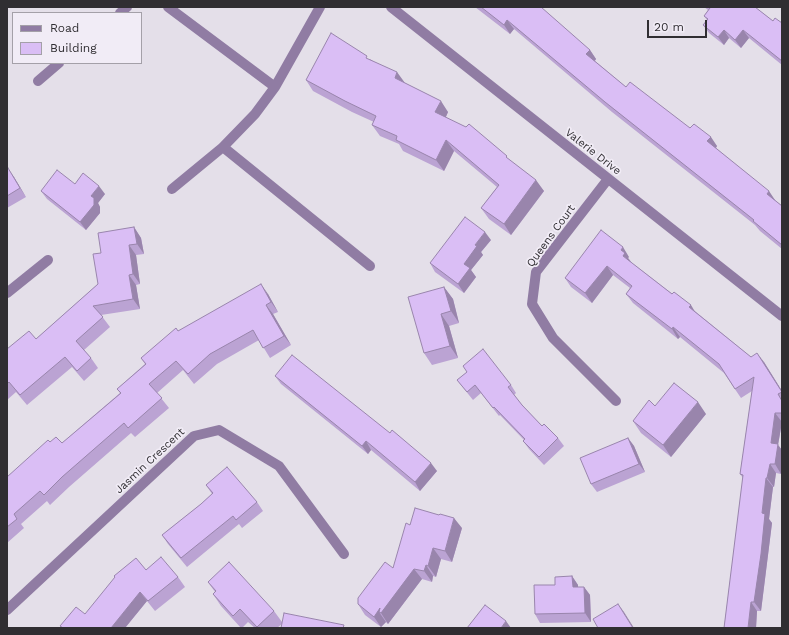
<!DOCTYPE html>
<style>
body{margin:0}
#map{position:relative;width:789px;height:635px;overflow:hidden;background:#e4dfe9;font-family:"Work Sans",sans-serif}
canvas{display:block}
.frame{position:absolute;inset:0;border:8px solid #302e32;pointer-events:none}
.legend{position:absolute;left:12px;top:12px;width:130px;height:52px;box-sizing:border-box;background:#f1ecf6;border:1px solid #a4a0a8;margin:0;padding:5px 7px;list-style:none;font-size:12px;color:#302e32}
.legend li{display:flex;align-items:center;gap:8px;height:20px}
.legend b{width:20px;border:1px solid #a4a0a8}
.scale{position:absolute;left:647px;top:20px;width:60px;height:18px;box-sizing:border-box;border:2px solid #302e32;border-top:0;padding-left:5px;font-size:12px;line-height:14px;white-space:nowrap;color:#302e32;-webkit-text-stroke:3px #f1ecf6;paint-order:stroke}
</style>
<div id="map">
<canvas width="789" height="635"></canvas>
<div class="frame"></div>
<ul class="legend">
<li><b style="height:5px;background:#907ca3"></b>Road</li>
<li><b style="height:11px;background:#dabef5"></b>Building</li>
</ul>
<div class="scale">20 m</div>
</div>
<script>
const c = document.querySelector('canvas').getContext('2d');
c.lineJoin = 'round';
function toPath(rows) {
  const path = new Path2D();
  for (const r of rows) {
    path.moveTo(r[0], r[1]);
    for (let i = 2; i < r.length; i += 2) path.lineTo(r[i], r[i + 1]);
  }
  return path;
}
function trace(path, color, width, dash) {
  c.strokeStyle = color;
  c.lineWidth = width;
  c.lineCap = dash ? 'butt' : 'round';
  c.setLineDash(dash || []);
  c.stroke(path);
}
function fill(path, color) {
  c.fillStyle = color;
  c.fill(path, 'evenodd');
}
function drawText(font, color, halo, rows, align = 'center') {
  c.font = font + ' "Work Sans",sans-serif';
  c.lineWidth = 3.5;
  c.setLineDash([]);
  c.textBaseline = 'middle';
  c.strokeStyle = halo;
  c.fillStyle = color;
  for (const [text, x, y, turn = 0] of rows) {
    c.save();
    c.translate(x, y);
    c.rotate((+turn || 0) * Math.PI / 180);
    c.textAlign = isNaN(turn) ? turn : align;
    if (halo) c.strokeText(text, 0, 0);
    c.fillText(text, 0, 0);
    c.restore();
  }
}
trace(toPath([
 [168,7,275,87],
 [391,7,782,316],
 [120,13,127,7],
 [38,81,59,63],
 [223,147,370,266],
 [608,179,536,272,532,304,553,338,616,401],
 [172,189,223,147,255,114,275,87,320,7],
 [7,293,48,260],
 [7,610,194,436,219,430,279,466,344,554]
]), '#907ca3', 10);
fill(toPath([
 [475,7,527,7,590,50,596,59,595,61,626,87,690,128,717,146,716,148,782,206,782,249,760,231,755,225,612,112,514,29,510,34],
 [704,7,755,7,773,21,782,23,782,65,749,38,741,48,729,38,724,45,709,33,703,25,707,20,704,16,708,10],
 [370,59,448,112,446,117,510,160,544,191,511,235,489,219,481,208,497,187,454,151,444,171,403,151,399,144,380,136,372,125,374,122,352,112,313,91,306,80],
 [7,169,14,177,26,197,7,208],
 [75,184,105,194,98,203,100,207,100,213,86,230,47,199,41,191],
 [134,227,141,238,144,254,136,255,140,284,136,285,140,309,101,315,110,327,84,350,91,358,98,368,84,381,72,367,27,405,16,392,7,400,7,349,36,339,98,284,101,253],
 [491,240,481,252,483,255,471,270,476,277,464,293,435,272,430,263],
 [629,257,628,258,632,263,696,312,751,357,764,362,782,391,782,422,778,445,782,450,782,468,781,474,776,473,774,487,773,487,769,519,772,523,761,611,757,611,756,628,724,628,743,478,740,474,752,391,741,398,724,373,680,337,678,339,633,303,626,294,630,288,613,275,592,303,571,287,565,278],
 [444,287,453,299,459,323,449,326,458,358,432,365,424,353],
 [268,294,278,312,273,314,291,345,270,358,259,340,217,364,194,384,183,370,157,393,169,408,135,437,131,433,69,487,50,505,47,501,21,524,24,528,7,543,7,477,50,442,62,443,120,393,117,389,145,364,141,358,178,331],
 [463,366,511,385,516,393,514,395,522,405,542,426,558,438,564,446,544,465,529,449,523,441,524,440,500,415,499,416,481,393,473,400,457,380,467,372],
 [275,376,437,471,420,491,371,450,368,454,281,384],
 [655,406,706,414,671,457,641,433,633,421],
 [628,438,634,446,645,472,597,492,591,484],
 [206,485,257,502,263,511,242,528,239,524,187,567,168,544,162,535,201,504,212,494],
 [462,528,452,562,441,559,436,577,433,576,432,582,422,579,388,624,386,622,381,627,365,615,358,604,393,568],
 [146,570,178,577,185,587,155,611,147,601,125,628,62,628,60,626,85,614],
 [572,576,578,585,578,587,584,587,590,595,591,622,540,623,535,614,555,585],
 [208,582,274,611,282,622,282,624,277,628,255,628,248,622,242,628,241,628,221,606,213,594,215,592]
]), '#bba3d3');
fill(toPath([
 [507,20,514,29,510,34,504,25],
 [724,30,729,38,724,45,718,37],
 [743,30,749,38,741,48,735,40],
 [590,50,596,59,593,63,586,54],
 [397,72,405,83,395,78],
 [441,101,448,112,443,123,435,112],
 [711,137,717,146,714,151,707,141],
 [446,140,454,151,444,171,436,160],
 [8,168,14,177,26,197,20,188],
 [536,180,544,191,511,235,504,224],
 [99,186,105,194,98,203,100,207,100,213,86,230,80,222,91,196],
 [769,191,775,200,773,203,767,194],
 [134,227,141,238,144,254,137,244],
 [485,232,491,240,481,252,483,255,471,270,476,277,464,293,458,284,464,264,475,245],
 [129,245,136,255,140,284,133,274],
 [623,247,629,257,628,258,632,263,623,256,621,250],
 [607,266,613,275,592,303,585,293],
 [129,275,136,285,140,309,133,299],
 [261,284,268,294,278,312,271,302],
 [444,287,453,299,459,323,451,311],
 [266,305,273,314,291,345,284,336],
 [691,305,697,315,689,307],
 [441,314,449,326,458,358,450,346],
 [673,327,680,337,678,339,672,329],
 [757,353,764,362,782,391,782,392],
 [698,402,706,414,671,457,663,445],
 [775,413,782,422,778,445,782,450,782,468,781,474,775,464,771,443],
 [628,438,634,446,645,472,639,464],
 [366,441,371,450,368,454,362,446],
 [431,463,437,471,420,491,415,482],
 [770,464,776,473,774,487,767,478],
 [766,478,773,487,769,519,772,523,761,611,754,602,762,513],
 [454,518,462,528,452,562,445,551],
 [433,548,441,559,436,577,428,566],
 [426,565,433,576,432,582,424,571],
 [414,569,422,579,388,624,381,613,379,612,386,622,381,627,374,617,380,608],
 [572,576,578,585,578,595,573,587],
 [584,587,590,595,591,622,585,613],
 [140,592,147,601,125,628,111,628],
 [751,602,757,611,756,628,748,628],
 [618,604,624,612,634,628,633,628],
 [506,621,511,628,501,628]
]), '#9985ac');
const building = toPath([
 [481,7,527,7,528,8,528,7,541,7,590,50,586,54,626,87,630,82,690,128,694,124,711,137,707,141,769,191,767,194,782,206,782,245,753,221,754,220,605,102,507,20,504,25,481,7],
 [708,7,755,7,773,21,775,18,782,23,782,61,743,30,735,40,724,30,718,37,703,25,708,19,704,16,710,8,708,7],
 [331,33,367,56,366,58,397,72,395,78,441,101,435,112,466,127,469,124,507,156,506,157,536,180,504,224,481,208,499,185,446,140,436,160,396,140,397,136,372,125,376,116,345,101,306,80,331,33],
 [8,168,20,188,7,196,7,169,8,168],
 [57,170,75,184,83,173,99,186,91,196,94,198,94,205,80,222,41,191,57,170],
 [465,217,485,232,475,245,477,246,464,264,470,268,458,284,430,263,465,217],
 [134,227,137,244,129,245,133,274,129,275,133,299,93,306,103,317,76,341,91,358,77,371,65,357,20,395,9,382,7,384,7,349,29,331,36,339,98,284,93,254,101,253,98,233,134,227],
 [601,230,623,247,621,250,625,253,623,256,672,294,674,292,691,305,689,307,751,357,757,353,782,392,778,394,782,401,782,413,775,413,771,443,778,444,775,464,770,464,767,478,766,478,762,513,765,514,761,554,754,602,751,602,748,628,724,628,743,475,740,474,754,377,735,389,719,364,673,327,672,329,626,294,632,286,607,266,585,293,565,278,601,230],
 [261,284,271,302,266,305,284,336,263,348,253,330,210,354,188,374,176,361,149,384,162,398,128,428,124,423,62,477,44,495,40,491,14,514,17,519,7,527,7,477,48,440,50,442,56,437,62,443,121,393,117,389,146,364,141,358,176,328,178,331,261,284],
 [444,287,451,311,441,314,450,346,424,353,408,297,444,287],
 [483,349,511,385,508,387,522,405,542,426,544,424,558,438,539,457,523,441,525,439,494,407,493,408,475,385,467,392,457,380,467,372,463,366,483,349],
 [292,355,390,433,392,430,431,463,415,482,366,441,362,446,275,376,292,355],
 [674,383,698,402,663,445,633,421,649,400,655,406,674,383],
 [628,438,639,464,591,484,580,458,628,438],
 [227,467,257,502,236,520,233,516,181,558,162,535,201,504,213,493,206,485,227,467],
 [415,508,439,515,440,514,454,518,445,551,433,548,428,566,426,565,424,571,414,569,381,613,379,612,380,608,374,617,358,604,358,598,385,562,393,568,406,523,410,525,415,508],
 [161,557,178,577,148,601,140,592,111,628,63,628,60,626,76,607,85,614,115,577,114,576,136,558,146,570,161,557],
 [229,562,274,611,257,627,240,609,233,616,213,594,216,591,208,582,229,562],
 [572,576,573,587,584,587,585,613,535,614,534,585,555,585,555,577,572,576],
 [618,604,633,628,598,628,593,619,618,604],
 [485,605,506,621,501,628,467,628,485,605],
 [284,613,344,625,343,628,281,628,284,613]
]);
fill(building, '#dabef5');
trace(building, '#9985ac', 1);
drawText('11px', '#302e32', '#f1ecf6', [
 ["Valerie Drive",593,152,38],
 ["Queens Court",551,236,-54],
 ["Jasmin Crescent",150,461,-43]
]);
</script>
